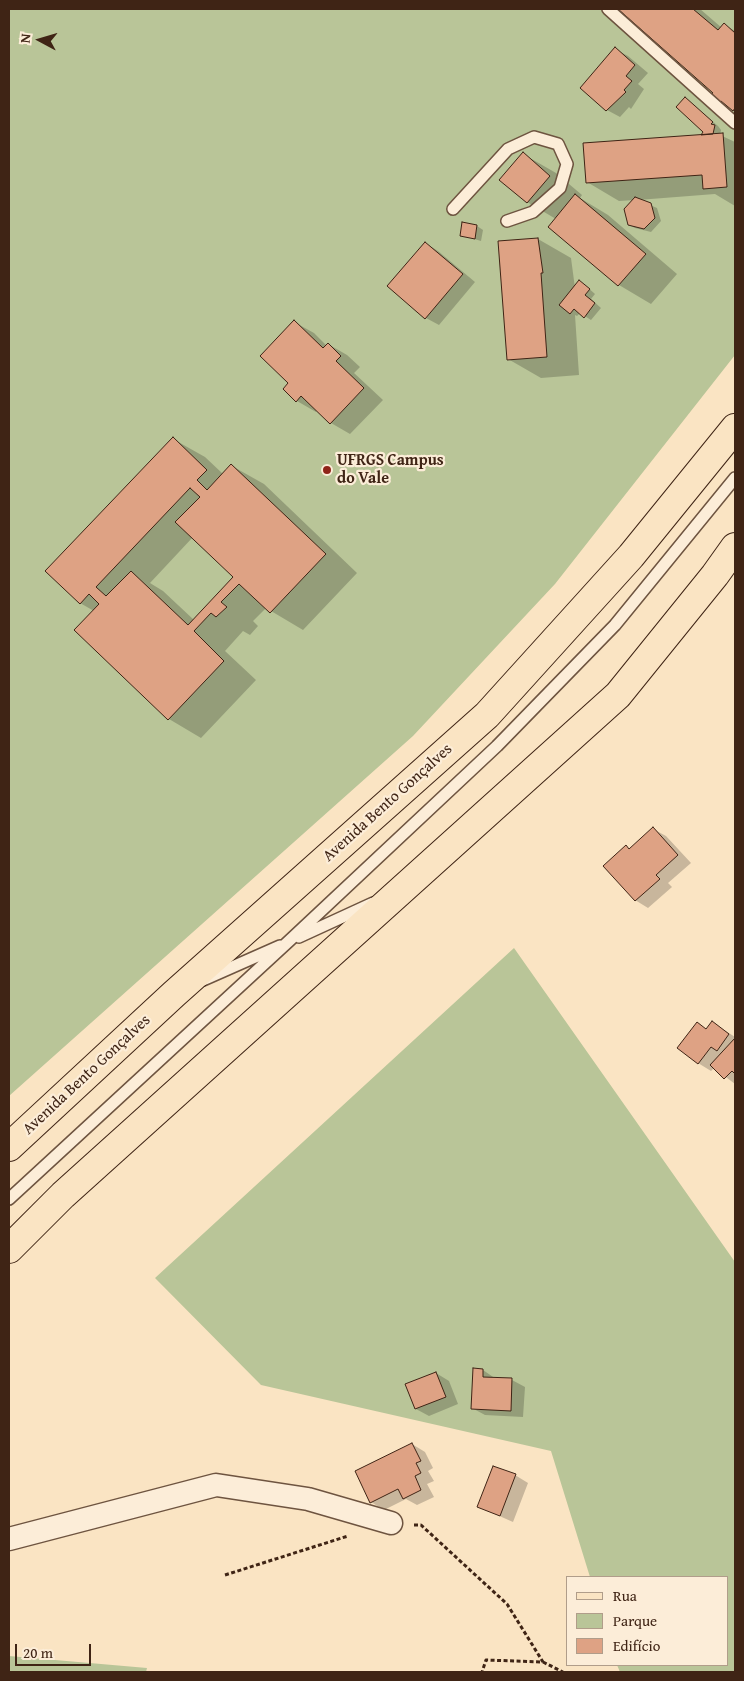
<!DOCTYPE html>
<meta charset="utf-8">
<style>
body{margin:0}
#map{position:relative;width:744px;height:1681px;overflow:hidden;background:#fae4c3;font-family:"Gentium Book Plus",serif}
canvas{display:block}
.frame{position:absolute;inset:0;border:10px solid #3f2415;pointer-events:none}
.legend{position:absolute;left:566px;top:1576px;width:162px;height:90px;box-sizing:border-box;background:#fcedd8;border:1px solid #b09d8a;margin:0;padding:6px 9px;list-style:none;font-size:15px;color:#3f2415}
.legend li{display:flex;align-items:center;gap:10px;height:25px}
.legend b{width:25px;border:1px solid #b09d8a}
.north{position:absolute;left:15px;top:15px;width:50px;height:50px;-webkit-text-stroke:4px #fcedd8;paint-order:stroke;rotate:276deg;font-size:14px;font-weight:700;line-height:20px;text-align:center;color:#3f2415}
.north::after{content:'';display:block;margin:auto;width:18px;height:22px;background:#3f2415;clip-path:polygon(50% 0,100% 100%,50% 72%,0 100%)}
.scale{position:absolute;left:15px;top:1644px;width:76px;height:22px;box-sizing:border-box;border:2px solid #3f2415;border-top:0;padding-left:6px;font-size:15px;line-height:18px;white-space:nowrap;color:#3f2415;-webkit-text-stroke:4px #fcedd8;paint-order:stroke}
</style>
<div id="map">
<canvas width="744" height="1681"></canvas>
<div class="frame"></div>
<ul class="legend">
<li><b style="height:6px;background:#fae4c3"></b>Rua</li>
<li><b style="height:14px;background:#b9c598"></b>Parque</li>
<li><b style="height:14px;background:#dea284"></b>Edifício</li>
</ul>
<div class="north">N</div>
<div class="scale">20 m</div>
</div>
<script>
const c = document.querySelector('canvas').getContext('2d');
c.lineJoin = 'round';
function fill(path, color) {
  c.fillStyle = color;
  c.fill(path, 'evenodd');
}
function toPath(rows) {
  const path = new Path2D();
  for (const r of rows) {
    path.moveTo(r[0], r[1]);
    for (let i = 2; i < r.length; i += 2) path.lineTo(r[i], r[i + 1]);
  }
  return path;
}
function trace(path, color, width, dash) {
  c.strokeStyle = color;
  c.lineWidth = width;
  c.lineCap = dash ? 'butt' : 'round';
  c.setLineDash(dash || []);
  c.stroke(path);
}
function drawText(font, color, halo, rows, align = 'center') {
  c.font = font + ' "Gentium Book Plus",serif';
  c.lineWidth = 4.5;
  c.setLineDash([]);
  c.textBaseline = 'middle';
  c.strokeStyle = halo;
  c.fillStyle = color;
  for (const [text, x, y, turn = 0] of rows) {
    c.save();
    c.translate(x, y);
    c.rotate((+turn || 0) * Math.PI / 180);
    c.textAlign = isNaN(turn) ? turn : align;
    if (halo) c.strokeText(text, 0, 0);
    c.fillText(text, 0, 0);
    c.restore();
  }
}
fill(toPath([
 [9,9,735,9,735,355,555,584,413,736,9,1096],
 [514,948,735,1262,735,1672,620,1672,617,1665,728,1665,728,1577,590,1577,551,1451,261,1385,155,1278],
 [9,1656,147,1668,146,1672,9,1672]
]), '#b9c598');
fill(toPath([
 [620,9,700,9,722,28,725,25,735,31,735,112,720,102,712,95,714,93],
 [615,49,628,56,648,73,638,84,644,89,631,109,629,107,620,117,607,110],
 [685,98,718,126,721,130,720,135,735,142,735,206,715,194,638,200,657,208,661,221,651,232,635,228,629,225,635,200,619,201,587,182,701,136,705,132],
 [523,154,556,173,582,195,580,198,608,215,677,274,651,304,619,285,549,227,556,219,527,202],
 [477,226,483,230,481,241,461,235],
 [538,239,571,258,575,288,586,286,595,294,591,299,601,308,591,320,580,313,577,316,575,315,579,375,541,378,508,359],
 [425,243,438,251,475,282,439,325,426,318],
 [294,322,314,333,327,346,328,344,347,355,360,367,354,373,383,400,350,434,331,423,317,410,316,412,297,401,290,383],
 [173,439,205,457,223,474,232,466,264,484,357,573,303,630,266,608,253,621,258,626,250,635,243,631,225,651,256,680,201,738,169,719,94,611,80,603],
 [193,537,235,577,194,620,163,591,150,583],
 [653,829,666,836,691,863,668,883,672,887,648,908,635,900,626,847,630,849],
 [712,1022,735,1037,735,1084,714,1068,711,1071,698,1063,707,1030],
 [474,1370,483,1370,496,1379,512,1380,525,1387,523,1417,485,1415,472,1408],
 [436,1373,449,1381,458,1404,429,1416,416,1409],
 [412,1444,425,1452,433,1468,428,1471,434,1481,427,1484,434,1497,417,1505,406,1499,384,1510,371,1502],
 [515,1475,528,1483,513,1522,479,1507]
]), '#0003');
const building = toPath([
 [618,9,693,9,718,30,724,23,735,33,735,108,733,111,721,101,720,103,711,95,713,93,618,9],
 [615,47,635,65,626,76,632,81,624,90,626,92,606,111,580,88,615,47],
 [685,97,713,122,711,124,715,125,713,134,701,135,703,132,676,107,685,97],
 [723,133,727,187,703,189,702,175,586,183,583,143,723,133],
 [523,152,550,176,527,203,499,180,523,152],
 [575,194,646,254,618,286,548,227,575,194],
 [635,197,651,203,655,218,644,229,628,225,624,209,635,197],
 [462,222,477,225,475,239,460,236,462,222],
 [538,238,543,273,541,273,547,357,507,360,498,241,538,238],
 [425,242,463,274,425,319,387,286,425,242],
 [579,280,590,289,585,295,595,303,584,318,574,309,570,314,559,305,579,280],
 [294,320,323,348,328,343,341,356,336,361,364,388,330,424,301,396,296,402,283,389,288,383,260,356,294,320],
 [173,437,207,470,197,480,207,490,231,464,326,554,270,613,239,584,221,602,227,607,216,617,211,613,194,631,224,661,168,720,74,630,99,604,89,594,80,604,45,571,173,437],
 [190,488,200,497,175,522,233,577,188,625,131,571,106,596,96,587,190,488],
 [653,827,678,855,656,875,660,879,635,901,603,866,626,845,629,849,653,827],
 [712,1021,729,1034,717,1051,711,1047,698,1064,677,1048,697,1022,706,1029,712,1021],
 [735,1038,735,1074,732,1071,724,1079,710,1065,735,1038],
 [473,1368,483,1369,483,1377,512,1378,511,1411,471,1409,473,1368],
 [436,1372,446,1397,415,1409,405,1384,436,1372],
 [412,1443,421,1461,416,1463,421,1473,415,1476,421,1490,403,1499,398,1489,370,1503,355,1471,412,1443],
 [493,1466,516,1474,500,1516,477,1507,493,1466]
]);
fill(building, '#dea284');
trace(building, '#3f2415', 1);
const service = toPath([
 [608,9,735,123],
 [453,209,508,149,534,137,558,144,567,164,560,188,533,212,507,221],
 [299,937,373,903],
 [203,980,280,946],
 [9,1199,289,941,497,746,615,625,735,478]
]);
const minor = toPath([
 [9,1539,216,1485,308,1499,391,1523]
]);
const primary = toPath([
 [9,1147,174,994,487,715,631,556,735,428],
 [9,1249,63,1195,618,695,715,575,735,547]
]);
trace(service, '#6e5440', 14);
trace(minor, '#6e5440', 25);
trace(primary, '#3f2415', 30);
trace(toPath([
 [414,1525,421,1525,507,1604,543,1662,486,1660,482,1672],
 [225,1575,348,1536],
 [543,1662,563,1672]
]), '#3f2415', 3, [4, 2.5]);
trace(service, '#fcedd8', 11);
trace(minor, '#fcedd8', 22);
trace(primary, '#fae4c3', 28);
for (const [x, y, r, color] of [
 [327,470,5,"#8f2418"]
]) {
  const dot = new Path2D();
  dot.arc(x, y, r, 0, 2 * Math.PI);
  c.fillStyle = color;
  c.fill(dot);
  trace(dot, '#fcedd8', 2);
}
drawText('bold 16px', '#3f2415', '#fcedd8', [
 ["UFRGS Campus",337,461],
 ["do Vale",337,479]
], 'left');
drawText('16px', '#3f2415', '#fcedd8', [
 ["Avenida Bento Gonçalves",388,803,-42],
 ["Avenida Bento Gonçalves",87,1075,-43]
]);
</script>
